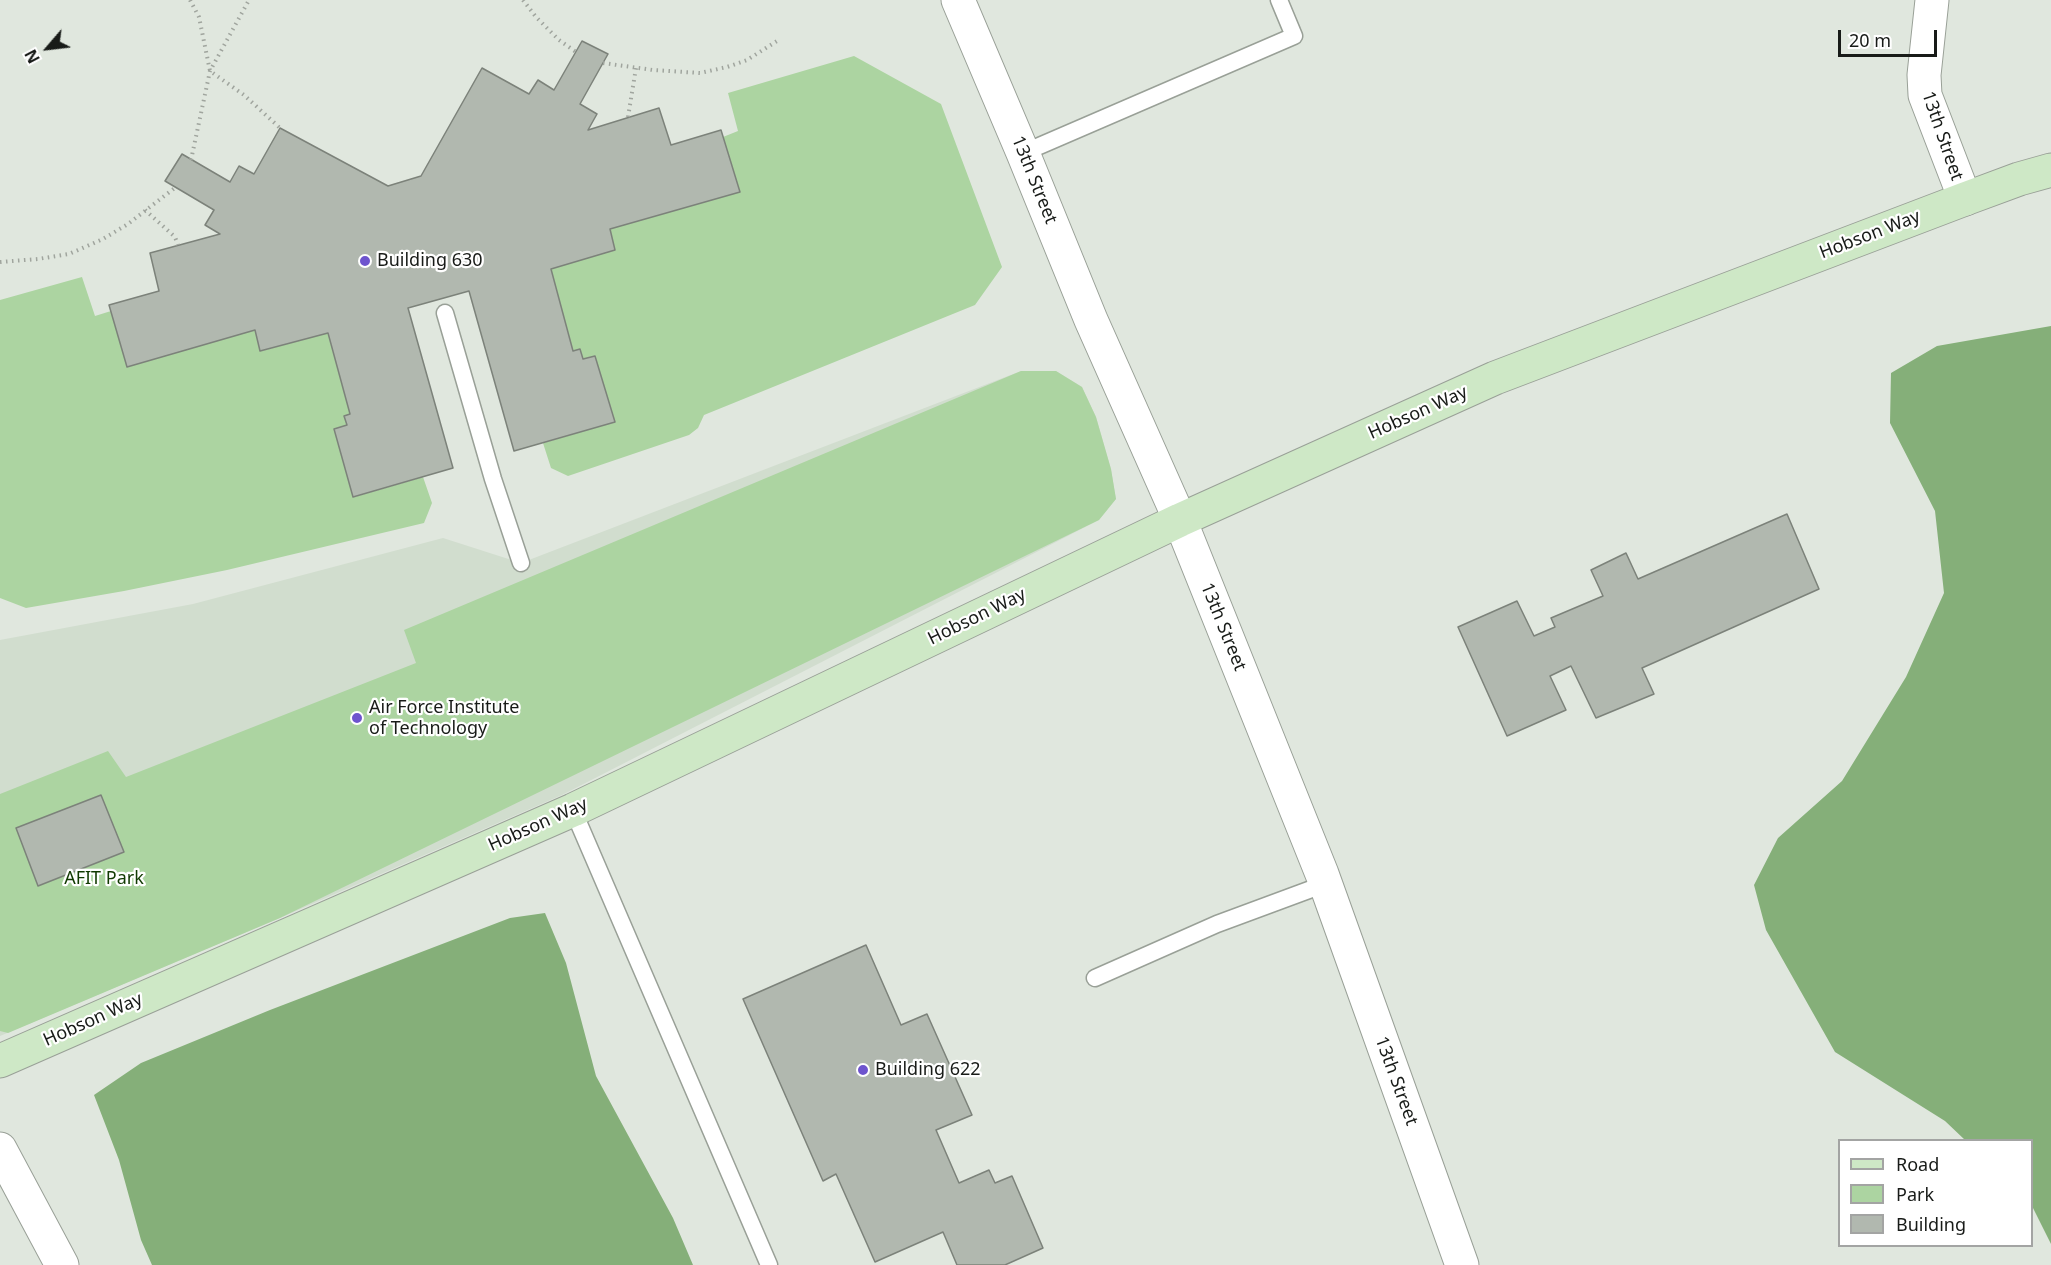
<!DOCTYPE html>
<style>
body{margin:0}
#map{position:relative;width:2051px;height:1265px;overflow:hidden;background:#e0e7de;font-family:"Noto Sans",sans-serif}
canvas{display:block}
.legend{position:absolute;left:1838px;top:1139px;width:195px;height:108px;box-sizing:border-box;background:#fff;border:2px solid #a3a4a3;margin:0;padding:8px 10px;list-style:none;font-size:18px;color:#181b18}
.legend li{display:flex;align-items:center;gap:12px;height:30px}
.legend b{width:30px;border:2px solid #a3a4a3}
.north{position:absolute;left:18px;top:18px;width:60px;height:60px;-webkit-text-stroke:4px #fff;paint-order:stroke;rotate:242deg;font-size:16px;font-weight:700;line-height:24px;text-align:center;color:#181b18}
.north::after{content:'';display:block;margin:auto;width:21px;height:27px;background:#181b18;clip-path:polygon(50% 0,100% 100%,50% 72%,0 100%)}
.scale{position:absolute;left:1838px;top:30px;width:99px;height:27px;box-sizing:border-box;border:3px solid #181b18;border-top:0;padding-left:8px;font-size:18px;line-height:21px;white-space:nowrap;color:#181b18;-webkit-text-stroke:4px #fff;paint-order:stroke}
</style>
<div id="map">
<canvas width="2051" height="1265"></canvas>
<ul class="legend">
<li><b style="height:8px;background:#cee8c6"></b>Road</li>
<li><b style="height:16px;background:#acd4a1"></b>Park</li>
<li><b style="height:16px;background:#b1b8af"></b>Building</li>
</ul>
<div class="north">N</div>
<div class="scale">20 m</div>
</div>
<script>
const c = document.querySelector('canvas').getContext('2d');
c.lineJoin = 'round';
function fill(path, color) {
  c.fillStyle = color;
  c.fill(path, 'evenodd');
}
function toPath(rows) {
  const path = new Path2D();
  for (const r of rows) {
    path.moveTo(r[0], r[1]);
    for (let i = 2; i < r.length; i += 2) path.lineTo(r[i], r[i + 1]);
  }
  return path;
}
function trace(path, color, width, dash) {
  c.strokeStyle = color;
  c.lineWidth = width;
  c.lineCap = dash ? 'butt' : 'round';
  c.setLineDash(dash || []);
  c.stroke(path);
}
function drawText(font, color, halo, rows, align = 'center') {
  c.font = font + ' "Noto Sans",sans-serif';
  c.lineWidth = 4.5;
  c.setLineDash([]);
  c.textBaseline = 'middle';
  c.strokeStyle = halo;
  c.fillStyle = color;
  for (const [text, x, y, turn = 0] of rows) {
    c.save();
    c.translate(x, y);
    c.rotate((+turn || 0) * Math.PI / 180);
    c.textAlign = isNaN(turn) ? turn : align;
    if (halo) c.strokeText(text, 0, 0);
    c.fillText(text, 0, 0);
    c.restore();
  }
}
fill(toPath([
 [1021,371,1056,371,1082,387,1096,417,1111,469,1116,499,1099,520,562,795,280,918,0,1036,0,640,193,604,443,538,521,563]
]), '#d1ddce');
fill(toPath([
 [854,56,941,104,1002,267,975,305,704,415,698,428,689,435,568,476,551,468,543,443,615,422,595,356,583,359,580,349,573,351,551,269,615,250,610,229,723,137,738,131,728,93],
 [82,277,95,316,111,311,127,366,255,330,261,351,328,333,350,414,344,416,347,425,334,429,354,497,423,477,432,503,424,523,227,570,124,591,26,608,0,598,0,300],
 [1021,371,1056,371,1082,387,1096,417,1111,469,1116,499,1099,520,280,918,8,1033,0,1031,0,794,108,751,126,777,416,663,404,630]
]), '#acd4a1');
fill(toPath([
 [2051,326,2051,1244,2032,1206,2032,1140,1965,1140,1945,1121,1835,1052,1766,930,1754,885,1778,838,1842,781,1906,677,1944,593,1935,511,1890,423,1891,373,1937,346],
 [545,913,566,963,596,1076,673,1218,693,1265,152,1265,141,1240,119,1160,94,1095,141,1063,270,1010,510,918]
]), '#85af79');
const building = toPath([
 [582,41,608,54,580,104,597,114,588,130,659,108,671,145,721,130,740,192,610,229,615,250,551,269,573,351,580,349,583,359,595,356,615,422,514,451,469,291,408,308,453,468,353,497,334,429,347,425,344,416,350,414,328,333,260,351,255,330,127,367,109,305,159,291,150,253,220,234,205,225,214,210,165,181,182,154,230,182,239,166,254,174,280,128,388,186,421,176,482,68,529,94,538,80,554,90,582,41],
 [1787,514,1819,589,1642,668,1654,694,1596,718,1571,666,1550,676,1566,710,1507,736,1458,627,1517,601,1534,636,1555,627,1551,618,1603,596,1591,570,1626,553,1638,579,1787,514],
 [101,795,124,852,38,886,16,828,101,795],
 [866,945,901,1025,927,1014,972,1115,936,1130,959,1183,989,1170,995,1183,1012,1176,1043,1248,1005,1265,957,1265,943,1232,875,1262,836,1174,823,1181,743,999,866,945]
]);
fill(building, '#b1b8af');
trace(building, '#7c827a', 1.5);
const lane = toPath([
 [1023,153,1294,36,1279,0],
 [445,313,493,479,521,563],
 [573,810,769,1265],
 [1095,978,1217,924,1325,884]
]);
const street = toPath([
 [958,0,1023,153,1091,320,1180,520,1322,874,1462,1265],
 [1932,0,1924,75,1925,95,1965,199],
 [0,1149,62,1265]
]);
const secondary = toPath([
 [0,1061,573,810,1180,520,1495,378,1965,199,2019,179,2051,170]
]);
trace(lane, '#99a097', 19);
trace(street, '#99a097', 35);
trace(secondary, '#99a097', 35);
trace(toPath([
 [190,0,199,17,210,71,244,95,280,128],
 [523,0,536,17,559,40,576,52],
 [603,63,653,70,700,73,727,67,747,60,777,41],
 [628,117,636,68],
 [191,160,210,71,249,0],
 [145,210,175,237,178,245],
 [0,262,38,259,69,254,103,239,128,224,176,187]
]), '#a0a59e', 4, [1.5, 4.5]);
trace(lane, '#fff', 16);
trace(street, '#fff', 33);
trace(secondary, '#cee8c6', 33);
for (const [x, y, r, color] of [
 [365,261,6,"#6e54ce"],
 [357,718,6,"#6e54ce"],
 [863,1070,6,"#6e54ce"]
]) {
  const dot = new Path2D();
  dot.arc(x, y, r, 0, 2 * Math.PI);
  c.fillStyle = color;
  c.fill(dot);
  trace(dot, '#fff', 2);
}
drawText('18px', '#181b18', '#fff', [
 ["13th Street",1942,136,71],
 ["13th Street",1034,180,68],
 ["Hobson Way",1870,235,-21],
 ["Hobson Way",1418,413,-24],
 ["Hobson Way",977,617,-26],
 ["13th Street",1223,627,68],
 ["Hobson Way",538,825,-24],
 ["Hobson Way",93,1020,-24],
 ["13th Street",1396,1081,70]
]);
drawText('18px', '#181b18', '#fff', [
 ["Building 630",377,261],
 ["Air Force Institute",369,708],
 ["of Technology",369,729],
 ["Building 622",875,1070]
], 'left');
drawText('18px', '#113a02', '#fff', [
 ["AFIT Park",104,879]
]);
</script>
